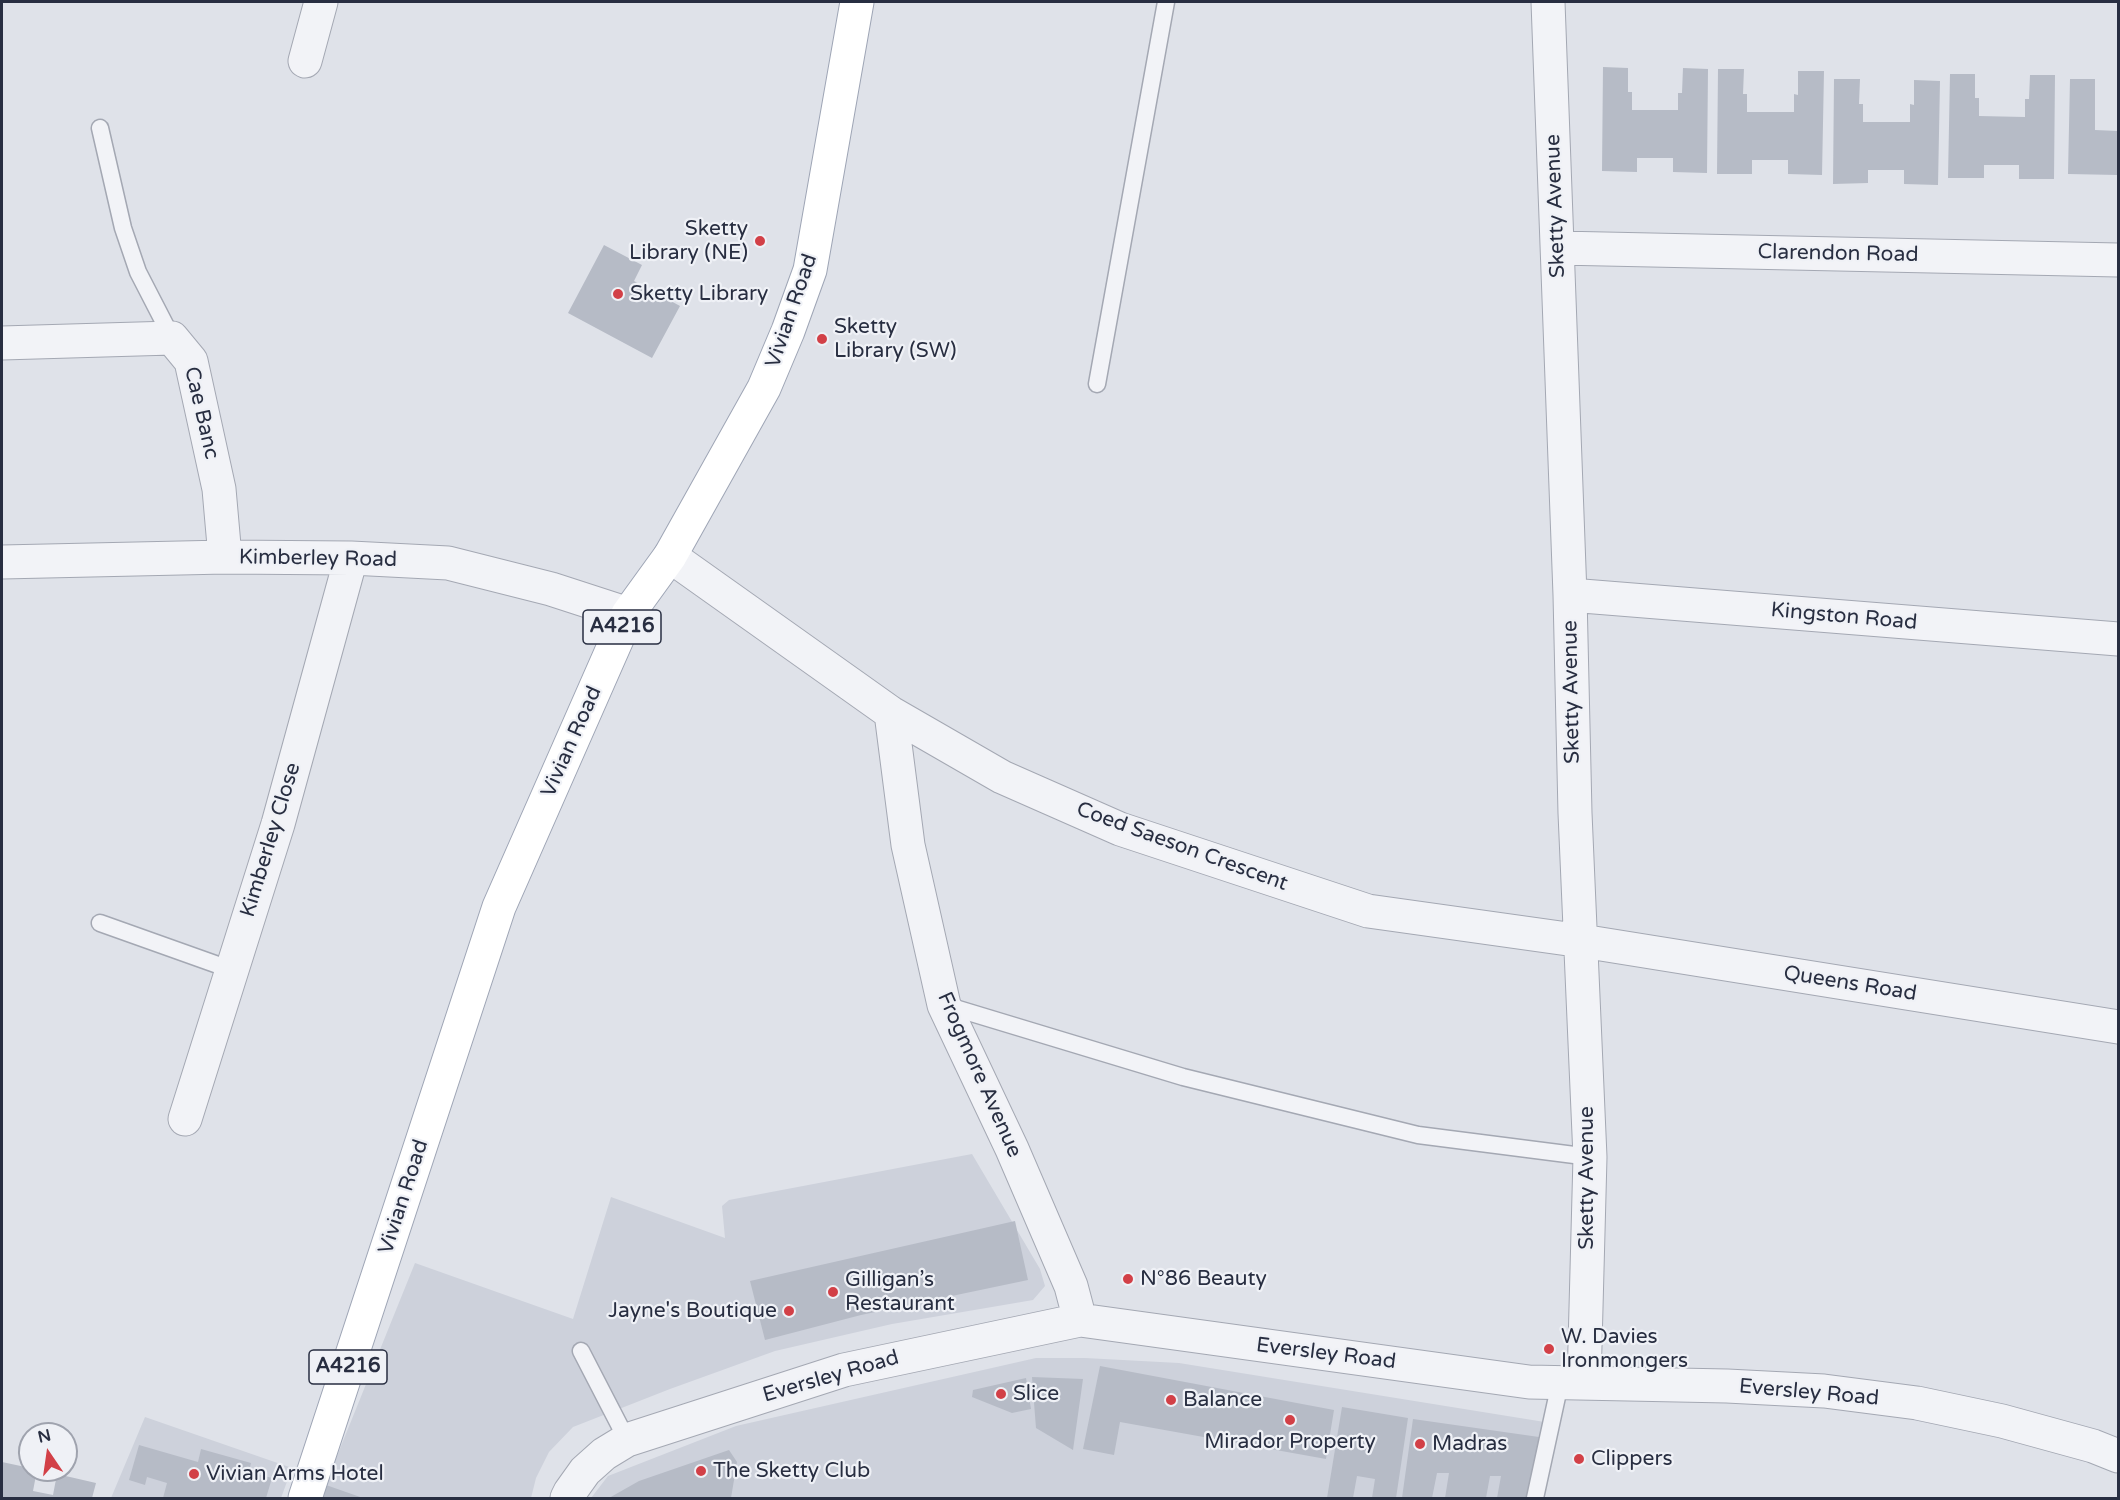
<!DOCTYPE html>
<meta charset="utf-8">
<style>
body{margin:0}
#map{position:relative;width:2120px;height:1500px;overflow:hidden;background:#dfe2e9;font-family:"Varela Round",sans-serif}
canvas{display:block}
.frame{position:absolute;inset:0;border:3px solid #282e41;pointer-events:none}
.north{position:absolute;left:18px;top:1422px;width:60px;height:60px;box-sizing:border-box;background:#eff1f6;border:2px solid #9fa3ae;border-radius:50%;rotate:347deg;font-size:16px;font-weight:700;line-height:24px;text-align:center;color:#282e41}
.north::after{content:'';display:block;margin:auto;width:21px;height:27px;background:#d24047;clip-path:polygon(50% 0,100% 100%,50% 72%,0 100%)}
</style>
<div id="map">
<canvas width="2120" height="1500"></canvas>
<div class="frame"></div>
<div class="north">N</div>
</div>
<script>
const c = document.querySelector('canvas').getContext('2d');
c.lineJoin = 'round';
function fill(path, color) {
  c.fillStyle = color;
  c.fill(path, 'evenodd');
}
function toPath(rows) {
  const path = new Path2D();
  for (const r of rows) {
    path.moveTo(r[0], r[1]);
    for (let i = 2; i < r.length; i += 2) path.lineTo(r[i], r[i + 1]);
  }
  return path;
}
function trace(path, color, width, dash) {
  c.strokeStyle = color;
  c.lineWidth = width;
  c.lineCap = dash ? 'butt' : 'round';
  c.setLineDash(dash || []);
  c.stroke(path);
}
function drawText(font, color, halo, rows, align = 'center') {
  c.font = font + ' "Varela Round",sans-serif';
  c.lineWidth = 4.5;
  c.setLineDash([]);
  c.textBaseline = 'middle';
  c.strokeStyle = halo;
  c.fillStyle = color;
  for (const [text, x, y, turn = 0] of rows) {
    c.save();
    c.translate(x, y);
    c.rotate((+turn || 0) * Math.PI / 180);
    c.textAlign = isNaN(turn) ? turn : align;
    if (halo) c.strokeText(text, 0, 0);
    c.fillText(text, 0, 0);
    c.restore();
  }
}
fill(toPath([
 [972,1154,1040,1269,1045,1286,1033,1300,892,1324,775,1351,670,1389,573,1427,549,1452,536,1478,531,1498,320,1498,415,1263,573,1319,611,1197,725,1238,722,1206,729,1200],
 [1036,1358,1085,1358,1179,1363,1557,1424,1540,1498,591,1498,608,1476,736,1426],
 [145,1417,292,1468,281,1498,111,1498]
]), '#cdd1db');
fill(toPath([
 [1603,67,1628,68,1628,92,1632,92,1632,110,1678,110,1678,93,1682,93,1683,68,1708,69,1707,173,1673,172,1673,158,1637,158,1637,172,1602,171],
 [1718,69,1744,69,1743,94,1747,94,1747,112,1794,112,1794,94,1798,95,1798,71,1824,71,1822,175,1788,174,1788,160,1752,160,1752,174,1717,174],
 [1950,74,1975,74,1975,98,1979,98,1979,116,2025,117,2025,99,2029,99,2030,75,2055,75,2054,179,2019,179,2019,165,1984,165,1984,178,1948,178],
 [1834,79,1860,79,1859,104,1863,104,1863,122,1910,122,1910,104,1914,105,1914,80,1940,81,1938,185,1904,184,1904,170,1868,170,1868,183,1833,184],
 [2070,79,2095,79,2095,130,2118,131,2118,175,2068,174],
 [604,245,642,265,634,281,680,306,652,358,568,313],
 [1015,1221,1028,1280,861,1315,765,1340,750,1281],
 [1100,1366,1334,1410,1326,1459,1120,1422,1114,1455,1083,1449],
 [1032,1377,1083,1379,1073,1450,1036,1428],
 [1026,1378,1031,1409,1012,1413,972,1397,973,1390],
 [1342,1407,1408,1418,1396,1498,1372,1498,1375,1479,1357,1476,1353,1498,1327,1498],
 [1413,1419,1539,1437,1527,1498,1497,1498,1501,1476,1490,1476,1486,1498,1445,1498,1449,1473,1437,1473,1432,1498,1402,1498],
 [139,1445,198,1462,201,1449,251,1463,249,1472,272,1478,266,1498,163,1498,167,1483,147,1477,145,1485,129,1480],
 [729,1450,737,1462,731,1498,609,1498,639,1481],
 [2,1462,30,1468,30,1470,37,1470,33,1491,53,1495,57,1474,96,1483,92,1498,2,1498],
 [326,1485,363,1498,321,1498]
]), '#b6bbc6');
const service = toPath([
 [100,128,123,228,138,272,172,338],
 [1097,384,1166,2],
 [100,923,232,970],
 [945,1005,1183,1077,1418,1135,1590,1157],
 [581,1351,627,1440],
 [1535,1498,1560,1383]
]);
const minor = toPath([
 [1548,2,1570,595,1575,813,1590,1157,1584,1383],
 [305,61,321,2],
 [1558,248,2118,260],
 [2,343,172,338,191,361,219,489,225,557],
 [670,556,891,713,1002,777,1120,829,1368,911,1582,941,2118,1027],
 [2,562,225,557,351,558,448,563,551,589,628,614],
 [1570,595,2118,639],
 [891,713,908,845,944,1005,1012,1149,1071,1286,1080,1320],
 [185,1119,278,824,351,558],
 [567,1498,570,1492,585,1471,604,1454,627,1440,844,1370,1080,1320,1529,1382,1727,1386,1824,1391,1917,1403,2002,1421,2093,1446,2118,1456]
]);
const primary = toPath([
 [305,1498,499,907,628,614,670,556,764,388,788,331,810,270,857,2]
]);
trace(service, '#a4a8b3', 19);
trace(minor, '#a4a8b3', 35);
trace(primary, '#9ea5b5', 35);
trace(service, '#f2f3f7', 16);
trace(minor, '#f2f3f7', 33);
trace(primary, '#fff', 33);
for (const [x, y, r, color] of [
 [760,241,6,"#d24047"],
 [618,294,6,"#d24047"],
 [822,339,6,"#d24047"],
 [1128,1279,6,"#d24047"],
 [833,1292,6,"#d24047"],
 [789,1311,6,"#d24047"],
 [1549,1349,6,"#d24047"],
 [1001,1394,6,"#d24047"],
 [1171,1400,6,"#d24047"],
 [1290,1420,6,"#d24047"],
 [1420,1444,6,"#d24047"],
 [1579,1459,6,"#d24047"],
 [701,1471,6,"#d24047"],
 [194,1474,6,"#d24047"]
]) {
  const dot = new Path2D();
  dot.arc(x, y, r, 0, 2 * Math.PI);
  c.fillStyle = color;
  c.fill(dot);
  trace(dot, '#eff1f6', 2);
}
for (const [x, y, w] of [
 [622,627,78],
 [348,1367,78]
]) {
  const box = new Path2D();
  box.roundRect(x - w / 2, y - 17, w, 34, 4.5);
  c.fillStyle = '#eff1f6';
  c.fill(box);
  trace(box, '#282e41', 1.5);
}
drawText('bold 20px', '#282e41', null, [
 ["A4216",622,627],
 ["A4216",348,1367]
]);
drawText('21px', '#282e41', '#eff1f6', [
 ["Sketty Avenue",1556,206,-92],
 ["Clarendon Road",1838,254,1],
 ["Vivian Road",792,311,-71],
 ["Cae Banc",201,413,77],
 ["Kimberley Road",318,559,1],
 ["Kingston Road",1844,617,5],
 ["Sketty Avenue",1572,692,-91],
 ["Vivian Road",572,742,-66],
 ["Kimberley Close",271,840,-73],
 ["Coed Saeson Crescent",1182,847,20],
 ["Queens Road",1850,984,9],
 ["Frogmore Avenue",979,1075,66],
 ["Sketty Avenue",1587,1178,-90],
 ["Vivian Road",404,1197,-72],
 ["Eversley Road",1326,1354,7],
 ["Eversley Road",831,1377,-16],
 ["Eversley Road",1809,1393,5]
]);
drawText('21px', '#282e41', '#eff1f6', [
 ["Sketty",748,229,"right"],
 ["Library (NE)",748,253,"right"],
 ["Sketty Library",630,294],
 ["Sketty",834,327],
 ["Library (SW)",834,351],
 ["N°86 Beauty",1140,1279],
 ["Gilligan’s",845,1280],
 ["Restaurant",845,1304],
 ["Jayne's Boutique",777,1311,"right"],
 ["W. Davies",1561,1337],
 ["Ironmongers",1561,1361],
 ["Slice",1013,1394],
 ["Balance",1183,1400],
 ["Mirador Property",1290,1442,"center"],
 ["Madras",1432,1444],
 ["Clippers",1591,1459],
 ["The Sketty Club",713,1471],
 ["Vivian Arms Hotel",206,1474]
], 'left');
</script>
